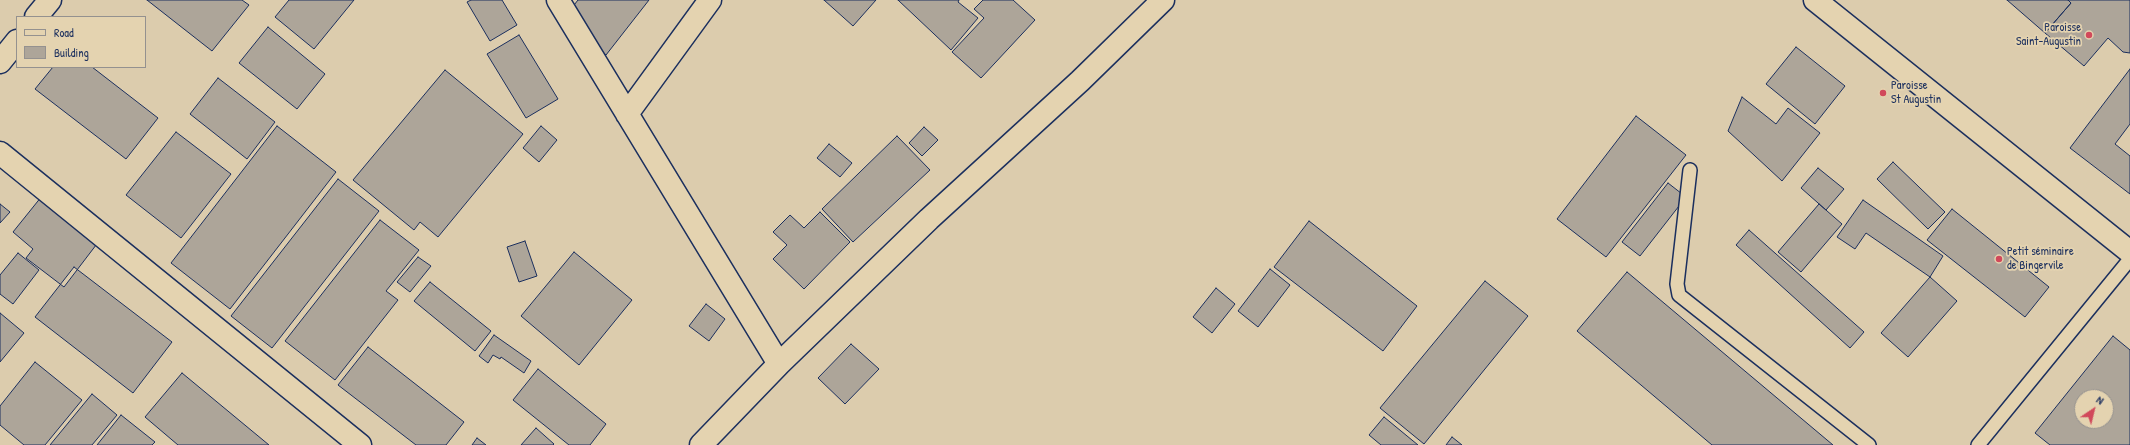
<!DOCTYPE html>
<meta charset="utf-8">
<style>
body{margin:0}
#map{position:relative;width:2130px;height:445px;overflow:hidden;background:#dcccad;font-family:"Patrick Hand",sans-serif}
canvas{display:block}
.legend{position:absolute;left:16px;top:16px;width:130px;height:52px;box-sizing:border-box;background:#e4d3b0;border:1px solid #94918f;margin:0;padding:5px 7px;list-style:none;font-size:12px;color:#1b2f5e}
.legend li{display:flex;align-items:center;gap:8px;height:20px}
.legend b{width:20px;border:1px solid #94918f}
.north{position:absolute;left:2074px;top:389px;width:40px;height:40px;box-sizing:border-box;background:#e4d3b0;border:1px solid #94918f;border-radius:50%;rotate:35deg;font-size:11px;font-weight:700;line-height:16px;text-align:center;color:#1b2f5e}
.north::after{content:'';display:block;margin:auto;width:14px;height:18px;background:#d1495b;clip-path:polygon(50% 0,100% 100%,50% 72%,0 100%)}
</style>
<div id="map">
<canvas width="2130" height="445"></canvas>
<ul class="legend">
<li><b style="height:5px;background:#e4d3b0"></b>Road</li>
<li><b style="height:11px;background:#ada599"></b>Building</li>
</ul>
<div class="north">N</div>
</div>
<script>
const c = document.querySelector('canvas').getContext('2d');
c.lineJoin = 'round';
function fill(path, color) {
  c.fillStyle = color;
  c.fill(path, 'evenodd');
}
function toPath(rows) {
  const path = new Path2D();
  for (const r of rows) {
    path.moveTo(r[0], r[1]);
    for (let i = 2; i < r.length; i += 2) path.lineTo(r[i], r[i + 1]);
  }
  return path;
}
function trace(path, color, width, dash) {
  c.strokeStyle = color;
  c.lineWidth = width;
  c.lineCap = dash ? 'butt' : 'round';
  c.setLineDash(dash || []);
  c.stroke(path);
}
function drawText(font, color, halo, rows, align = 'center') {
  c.font = font + ' "Patrick Hand",sans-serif';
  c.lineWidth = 3.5;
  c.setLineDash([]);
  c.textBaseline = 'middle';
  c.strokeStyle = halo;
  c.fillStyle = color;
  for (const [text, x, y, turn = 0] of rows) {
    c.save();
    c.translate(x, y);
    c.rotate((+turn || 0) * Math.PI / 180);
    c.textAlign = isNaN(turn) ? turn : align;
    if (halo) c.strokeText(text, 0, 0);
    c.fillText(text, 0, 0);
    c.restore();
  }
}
const building = toPath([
 [147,0,242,0,249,5,212,51,147,0],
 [289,0,354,0,314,49,275,17,289,0],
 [471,0,502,0,517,25,490,41,467,2,471,0],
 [578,0,649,0,606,55,581,36,567,14,578,0],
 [824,0,876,0,853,26,824,0],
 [898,0,959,0,958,2,978,18,951,50,898,0],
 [983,0,1013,0,1035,20,981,78,952,52,984,18,974,9,983,0],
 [2007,0,2068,0,2071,3,2045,33,2007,0],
 [2068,0,2130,0,2130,53,2123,52,2108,38,2084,66,2045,33,2071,3,2068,0],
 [268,27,325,74,297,109,239,63,268,27],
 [519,35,558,99,526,118,487,54,519,35],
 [1796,47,1845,86,1815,124,1766,84,1796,47],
 [53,67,92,67,158,118,126,159,35,89,53,67],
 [2130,69,2130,124,2115,144,2130,156,2130,194,2070,148,2130,69],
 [445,70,523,134,438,237,420,222,414,230,353,180,445,70],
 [218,78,275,122,247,159,190,114,218,78],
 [1742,97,1776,124,1788,108,1820,133,1782,181,1728,131,1742,97],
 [1636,116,1686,155,1606,257,1557,219,1636,116],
 [277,126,336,172,230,309,171,263,277,126],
 [541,126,557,140,539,162,523,148,541,126],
 [924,127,938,140,922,156,909,143,924,127],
 [176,132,231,174,181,238,126,195,176,132],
 [897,136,930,170,853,242,822,209,897,136],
 [829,144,852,163,840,177,817,158,829,144],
 [1893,162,1945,212,1928,229,1877,179,1893,162],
 [1818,168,1844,189,1826,210,1801,188,1818,168],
 [338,179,379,211,272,348,231,316,338,179],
 [1668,183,1686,197,1640,256,1622,242,1668,183],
 [42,196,106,232,64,287,26,258,33,249,13,232,42,196],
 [1863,200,1943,256,1930,277,1866,233,1855,249,1837,237,1863,200],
 [0,204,10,212,0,223,0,204],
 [1819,204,1842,224,1801,272,1778,252,1819,204],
 [1952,209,2049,287,2025,317,1927,240,1952,209],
 [820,212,850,242,804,289,773,259,787,245,773,232,790,215,804,228,820,212],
 [380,220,419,250,386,291,398,300,335,380,285,341,380,220],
 [1309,221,1417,306,1383,351,1274,267,1309,221],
 [1749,230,1864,332,1850,348,1736,245,1749,230],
 [525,241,537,276,519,282,507,247,525,241],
 [574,252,632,300,579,365,521,316,574,252],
 [18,253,39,270,13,304,0,294,0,275,18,253],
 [418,257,431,266,410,292,397,282,418,257],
 [74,267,172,342,133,393,35,317,74,267],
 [1270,269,1290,285,1258,327,1238,311,1270,269],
 [1627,272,1833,445,1712,445,1577,331,1627,272],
 [1930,277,1957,301,1908,357,1881,333,1930,277],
 [1485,281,1528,316,1424,444,1380,408,1485,281],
 [430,282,491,331,475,351,414,301,430,282],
 [1216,288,1235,304,1212,333,1193,317,1216,288],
 [706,304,725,319,709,341,689,326,706,304],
 [0,313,24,333,0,362,0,313],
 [494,335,531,361,524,373,501,357,500,359,493,355,488,363,479,356,494,335],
 [2113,336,2130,350,2130,445,2050,445,2035,433,2113,336],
 [2082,397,2106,397,2106,421,2082,421,2082,397],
 [851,344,879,369,845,404,818,378,851,344],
 [368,347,464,422,446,445,416,445,338,385,368,347],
 [35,362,82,400,45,445,24,445,0,425,0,406,35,362],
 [538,369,606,424,590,445,569,445,513,400,538,369],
 [182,373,269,445,178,445,145,417,182,373],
 [92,394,117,415,92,445,50,445,92,394],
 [121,415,155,442,152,445,97,445,121,415],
 [1384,417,1418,445,1381,445,1369,435,1384,417],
 [536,428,554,444,553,445,521,445,536,428],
 [1452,437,1462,445,1446,445,1452,437],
 [477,438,486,445,472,445,477,438]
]);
fill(building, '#ada599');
trace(building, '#1b2f5e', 1);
const service = toPath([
 [1690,170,1677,284,1679,295,1869,445],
 [1978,445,2130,259]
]);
const minor = toPath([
 [558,0,779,364],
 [36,17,50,0],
 [0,62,17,41],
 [627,114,710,0],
 [0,153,360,445],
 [701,445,779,364,929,219,1080,81,1163,0]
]);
const secondary = toPath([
 [1815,0,2130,252]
]);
trace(service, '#1b2f5e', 16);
trace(minor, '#1b2f5e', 25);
trace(secondary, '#1b2f5e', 25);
trace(service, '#e4d3b0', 13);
trace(minor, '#e4d3b0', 22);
trace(secondary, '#e4d3b0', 22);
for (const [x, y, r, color] of [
 [2089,35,4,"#d1495b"],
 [1883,93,4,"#d1495b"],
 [1999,259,4,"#d1495b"]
]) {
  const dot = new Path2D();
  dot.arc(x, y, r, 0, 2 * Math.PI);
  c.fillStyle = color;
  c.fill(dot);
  trace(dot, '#e4d3b0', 1.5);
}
drawText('12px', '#1b2f5e', '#e4d3b0', [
 ["Paroisse",2081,28,"right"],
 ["Saint-Augustin",2081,42,"right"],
 ["Paroisse",1891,86],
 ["St Augustin",1891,100],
 ["Petit séminaire",2007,252],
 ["de Bingervile",2007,266]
], 'left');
</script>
